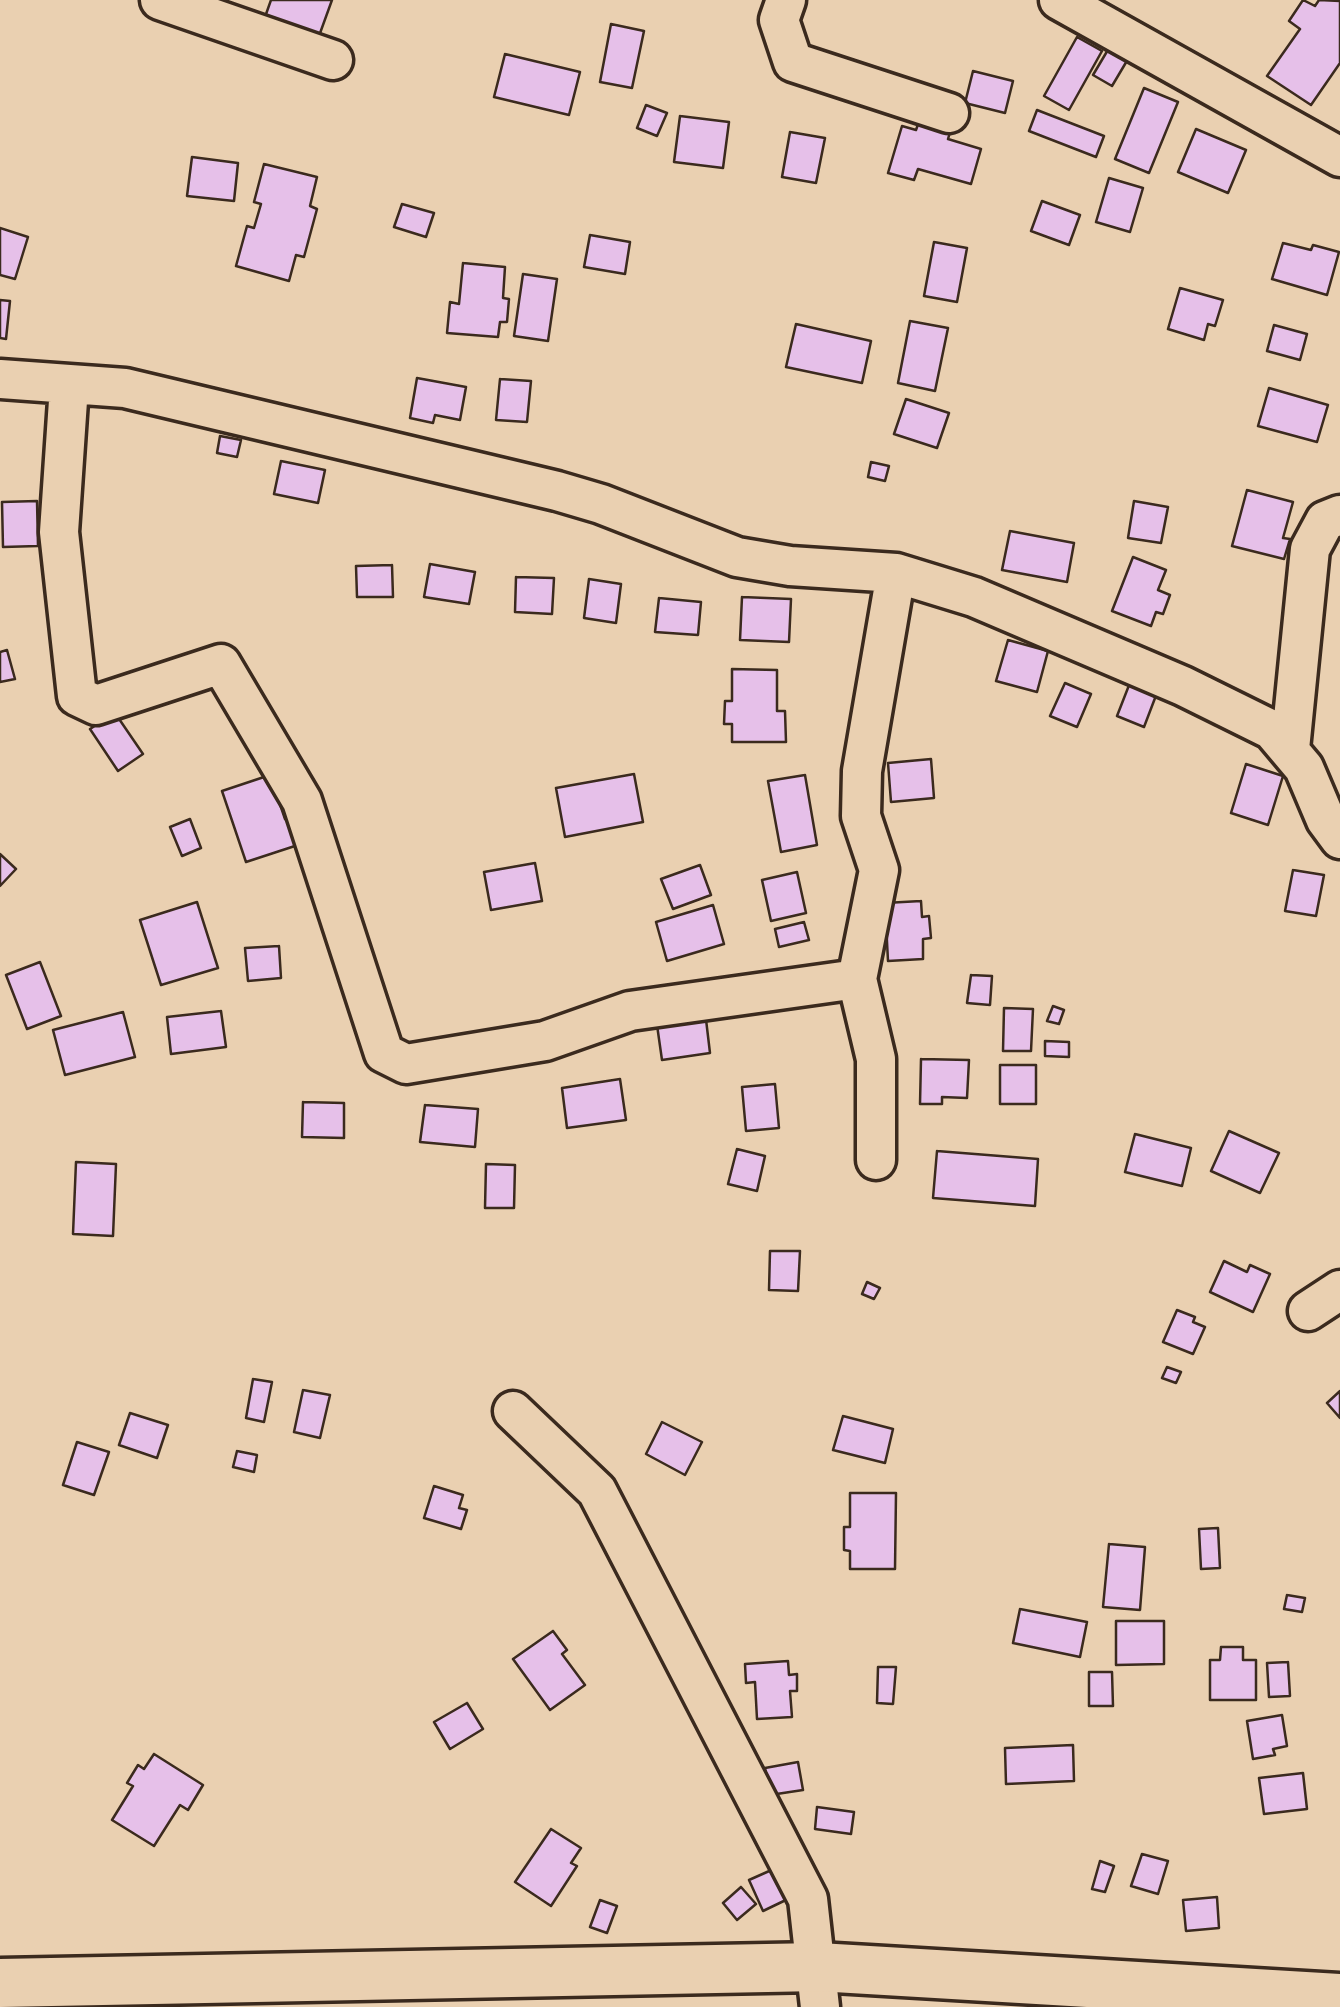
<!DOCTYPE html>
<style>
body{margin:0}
canvas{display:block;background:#ead0b1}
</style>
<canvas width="1340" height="2007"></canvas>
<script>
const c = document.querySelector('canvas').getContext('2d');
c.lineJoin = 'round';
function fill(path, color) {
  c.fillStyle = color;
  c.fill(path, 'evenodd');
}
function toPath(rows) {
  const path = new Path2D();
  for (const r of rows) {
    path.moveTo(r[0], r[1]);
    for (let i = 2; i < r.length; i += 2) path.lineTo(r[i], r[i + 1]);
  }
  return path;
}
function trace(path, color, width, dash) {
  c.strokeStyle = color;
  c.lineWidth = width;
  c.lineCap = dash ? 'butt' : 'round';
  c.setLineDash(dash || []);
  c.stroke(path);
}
const building = toPath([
 [271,0,332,0,319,36,265,17,271,0],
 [1303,0,1315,6,1319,0,1340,1,1340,63,1311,105,1267,76,1300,29,1289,21,1303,0],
 [611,24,644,31,632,88,600,82,611,24],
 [1077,37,1102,51,1069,110,1044,96,1077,37],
 [1112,43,1131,54,1112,86,1093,75,1112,43],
 [505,54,580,72,569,115,494,97,505,54],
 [973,71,1013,81,1005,113,965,103,973,71],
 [1144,88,1178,102,1149,173,1115,159,1144,88],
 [646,105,667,113,657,136,637,128,646,105],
 [1037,110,1104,136,1096,157,1029,131,1037,110],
 [922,113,953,122,948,139,981,149,971,184,918,169,914,180,888,173,902,126,916,130,922,113],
 [680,116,729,122,723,168,674,162,680,116],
 [1196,129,1246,150,1228,193,1178,172,1196,129],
 [790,132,825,138,816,183,782,177,790,132],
 [192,157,238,163,234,201,187,196,192,157],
 [264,164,317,177,310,206,317,209,304,257,296,255,289,281,236,266,247,226,254,228,261,204,254,202,264,164],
 [1109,178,1143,188,1130,232,1096,222,1109,178],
 [1042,201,1080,215,1069,245,1031,231,1042,201],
 [402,204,434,213,426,237,394,227,402,204],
 [0,228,28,237,15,279,0,275,0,228],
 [590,235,630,242,625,274,584,267,590,235],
 [934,242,967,248,957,302,924,296,934,242],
 [1283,243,1311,250,1313,245,1339,252,1327,295,1272,279,1283,243],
 [463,263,505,267,503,298,509,299,507,322,500,322,498,337,447,333,450,302,459,304,463,263],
 [523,274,557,279,548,341,514,336,523,274],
 [1180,288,1223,300,1215,326,1208,324,1204,340,1168,329,1180,288],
 [0,300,10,301,6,339,0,338,0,300],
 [910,321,948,328,935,391,898,383,910,321],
 [796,324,871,341,862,383,786,367,796,324],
 [1274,325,1307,334,1300,360,1267,351,1274,325],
 [417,378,466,387,460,420,435,415,433,423,410,418,417,378],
 [500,379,531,381,527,422,496,420,500,379],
 [1269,388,1328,405,1317,442,1258,426,1269,388],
 [906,399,949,413,937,448,894,434,906,399],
 [220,436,241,440,237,457,217,453,220,436],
 [281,461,325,470,318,503,274,494,281,461],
 [871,462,889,466,885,481,868,477,871,462],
 [1247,490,1293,502,1283,538,1290,539,1284,559,1232,546,1247,490],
 [37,501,38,546,3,547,2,502,37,501],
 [1134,501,1168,507,1161,543,1128,538,1134,501],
 [1010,531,1074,543,1067,582,1002,570,1010,531],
 [1133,557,1166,570,1158,590,1170,595,1163,614,1156,612,1151,626,1112,611,1133,557],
 [430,564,475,572,469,604,424,597,430,564],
 [392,565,393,597,357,597,356,566,392,565],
 [516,577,554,578,552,614,515,612,516,577],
 [589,579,621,584,616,623,584,618,589,579],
 [742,597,791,599,789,642,740,640,742,597],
 [659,598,701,602,698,635,655,632,659,598],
 [1008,640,1048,651,1037,692,996,681,1008,640],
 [7,650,15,679,0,682,0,652,7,650],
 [732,669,777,670,777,711,785,711,786,742,732,742,732,724,724,724,725,701,732,701,732,669],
 [1133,675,1160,685,1144,727,1117,716,1133,675],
 [1065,683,1091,694,1077,727,1050,716,1065,683],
 [115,713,143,754,118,771,90,729,115,713],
 [931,759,934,798,891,802,888,763,931,759],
 [1246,764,1283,776,1268,825,1231,813,1246,764],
 [634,774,643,822,565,837,556,788,634,774],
 [270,775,285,819,293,816,301,844,246,862,222,791,270,775],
 [805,775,817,845,781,852,768,781,805,775],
 [190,819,201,848,182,856,170,827,190,819],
 [0,854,16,869,0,886,0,854],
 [535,863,542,901,491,910,484,872,535,863],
 [700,865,711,895,673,909,661,879,700,865],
 [1293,870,1324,875,1316,916,1285,911,1293,870],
 [797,872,806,913,771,921,762,880,797,872],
 [921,901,922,917,929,916,931,938,923,939,923,959,888,961,885,903,921,901],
 [197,902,218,968,161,985,140,920,197,902],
 [713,905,724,944,667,961,656,922,713,905],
 [804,922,809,940,779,947,775,929,804,922],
 [279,946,281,978,248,981,245,948,279,946],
 [40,962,61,1016,27,1029,6,975,40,962],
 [971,975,992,976,990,1005,967,1003,971,975],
 [1053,1006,1064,1010,1059,1024,1047,1021,1053,1006],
 [1004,1008,1033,1009,1031,1051,1003,1051,1004,1008],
 [221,1011,226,1047,171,1054,167,1017,221,1011],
 [705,1011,710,1053,662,1060,656,1018,705,1011],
 [123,1012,135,1057,65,1075,53,1030,123,1012],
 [1045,1041,1069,1042,1069,1057,1045,1056,1045,1041],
 [921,1059,969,1060,967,1098,942,1097,942,1104,920,1104,921,1059],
 [1000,1065,1036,1065,1036,1104,1000,1104,1000,1065],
 [620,1079,626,1120,567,1128,562,1088,620,1079],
 [775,1084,779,1128,746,1131,742,1087,775,1084],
 [303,1102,344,1103,344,1138,302,1137,303,1102],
 [425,1105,478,1109,475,1147,420,1142,425,1105],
 [1229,1131,1279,1153,1260,1193,1211,1171,1229,1131],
 [1135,1134,1191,1148,1182,1186,1125,1172,1135,1134],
 [737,1149,765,1156,757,1191,728,1184,737,1149],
 [937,1151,1038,1159,1035,1206,933,1198,937,1151],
 [76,1162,116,1164,113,1236,73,1234,76,1162],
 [486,1164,515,1165,514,1208,485,1208,486,1164],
 [770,1251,800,1251,798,1291,769,1290,770,1251],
 [1224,1261,1247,1272,1250,1265,1270,1274,1253,1312,1210,1292,1224,1261],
 [867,1282,880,1288,874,1299,862,1294,867,1282],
 [1177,1310,1195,1317,1193,1322,1205,1327,1193,1354,1163,1342,1177,1310],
 [1167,1367,1181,1372,1176,1383,1162,1378,1167,1367],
 [253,1379,272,1382,264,1422,246,1418,253,1379],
 [303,1390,330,1395,320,1438,294,1432,303,1390],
 [1340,1391,1340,1418,1327,1403,1340,1391],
 [130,1413,168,1425,157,1458,119,1445,130,1413],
 [843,1416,893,1429,885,1463,833,1450,843,1416],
 [662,1422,702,1442,685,1475,646,1454,662,1422],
 [77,1442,109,1452,94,1495,63,1485,77,1442],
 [237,1451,257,1455,254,1472,233,1467,237,1451],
 [434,1486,463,1495,459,1508,467,1510,461,1529,424,1518,434,1486],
 [850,1493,896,1493,895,1569,850,1569,850,1551,844,1550,844,1527,850,1527,850,1493],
 [1218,1528,1220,1568,1201,1569,1199,1529,1218,1528],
 [1109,1544,1145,1547,1140,1610,1103,1607,1109,1544],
 [1287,1595,1305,1598,1302,1612,1284,1609,1287,1595],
 [1020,1609,1087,1622,1080,1657,1013,1643,1020,1609],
 [1116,1621,1164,1621,1164,1664,1116,1665,1116,1621],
 [553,1631,567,1650,562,1654,585,1685,550,1710,513,1659,553,1631],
 [1221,1647,1243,1647,1243,1660,1256,1660,1256,1700,1210,1700,1210,1660,1220,1660,1221,1647],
 [788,1661,789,1675,797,1674,797,1691,790,1691,792,1717,757,1719,755,1682,746,1683,745,1664,788,1661],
 [1288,1662,1290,1696,1269,1697,1267,1663,1288,1662],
 [878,1667,896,1667,893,1704,877,1703,878,1667],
 [1089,1672,1112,1672,1113,1706,1089,1706,1089,1672],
 [467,1703,483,1729,450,1749,434,1722,467,1703],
 [1282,1715,1287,1746,1273,1749,1275,1755,1253,1759,1247,1721,1282,1715],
 [1073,1745,1074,1781,1006,1784,1005,1748,1073,1745],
 [154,1754,203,1785,188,1810,180,1805,154,1846,112,1820,133,1786,127,1783,138,1765,144,1769,154,1754],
 [798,1762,803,1790,770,1795,765,1768,798,1762],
 [1303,1773,1307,1809,1264,1814,1259,1778,1303,1773],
 [817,1807,854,1812,851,1834,815,1829,817,1807],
 [551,1829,581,1848,571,1863,577,1866,551,1906,515,1882,551,1829],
 [1142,1854,1168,1861,1158,1894,1131,1886,1142,1854],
 [1100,1861,1114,1866,1105,1892,1092,1889,1100,1861],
 [776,1868,790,1898,763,1911,749,1880,776,1868],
 [741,1887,756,1904,737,1920,723,1903,741,1887],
 [1217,1897,1219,1928,1186,1931,1183,1900,1217,1897],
 [600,1900,617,1906,607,1933,590,1927,600,1900]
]);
fill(building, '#e6c0e9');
trace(building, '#3b2a1e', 2.5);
const minor = toPath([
 [160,0,333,60],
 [786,0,779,20,793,62,949,113],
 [1059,0,1340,157],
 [0,379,125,388,557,491,601,504,737,557,790,566,896,573,974,597,1183,686,1272,730,1304,768,1326,820,1340,839],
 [69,386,59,532,77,696,96,705,221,664,302,801,384,1053,406,1064,545,1041,630,1011,857,979],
 [1290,749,1310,549,1325,521,1340,515],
 [876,1160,876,1059,857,979,879,870,861,816,862,771,896,573],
 [1308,1311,1340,1290],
 [513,1411,597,1491,808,1899,820,2007]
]);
const tertiary = toPath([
 [0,1983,818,1967,1340,1998]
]);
trace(minor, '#3b2a1e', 45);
trace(tertiary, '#3b2a1e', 55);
trace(minor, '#ead0b1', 38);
trace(tertiary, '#ead0b1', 48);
</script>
